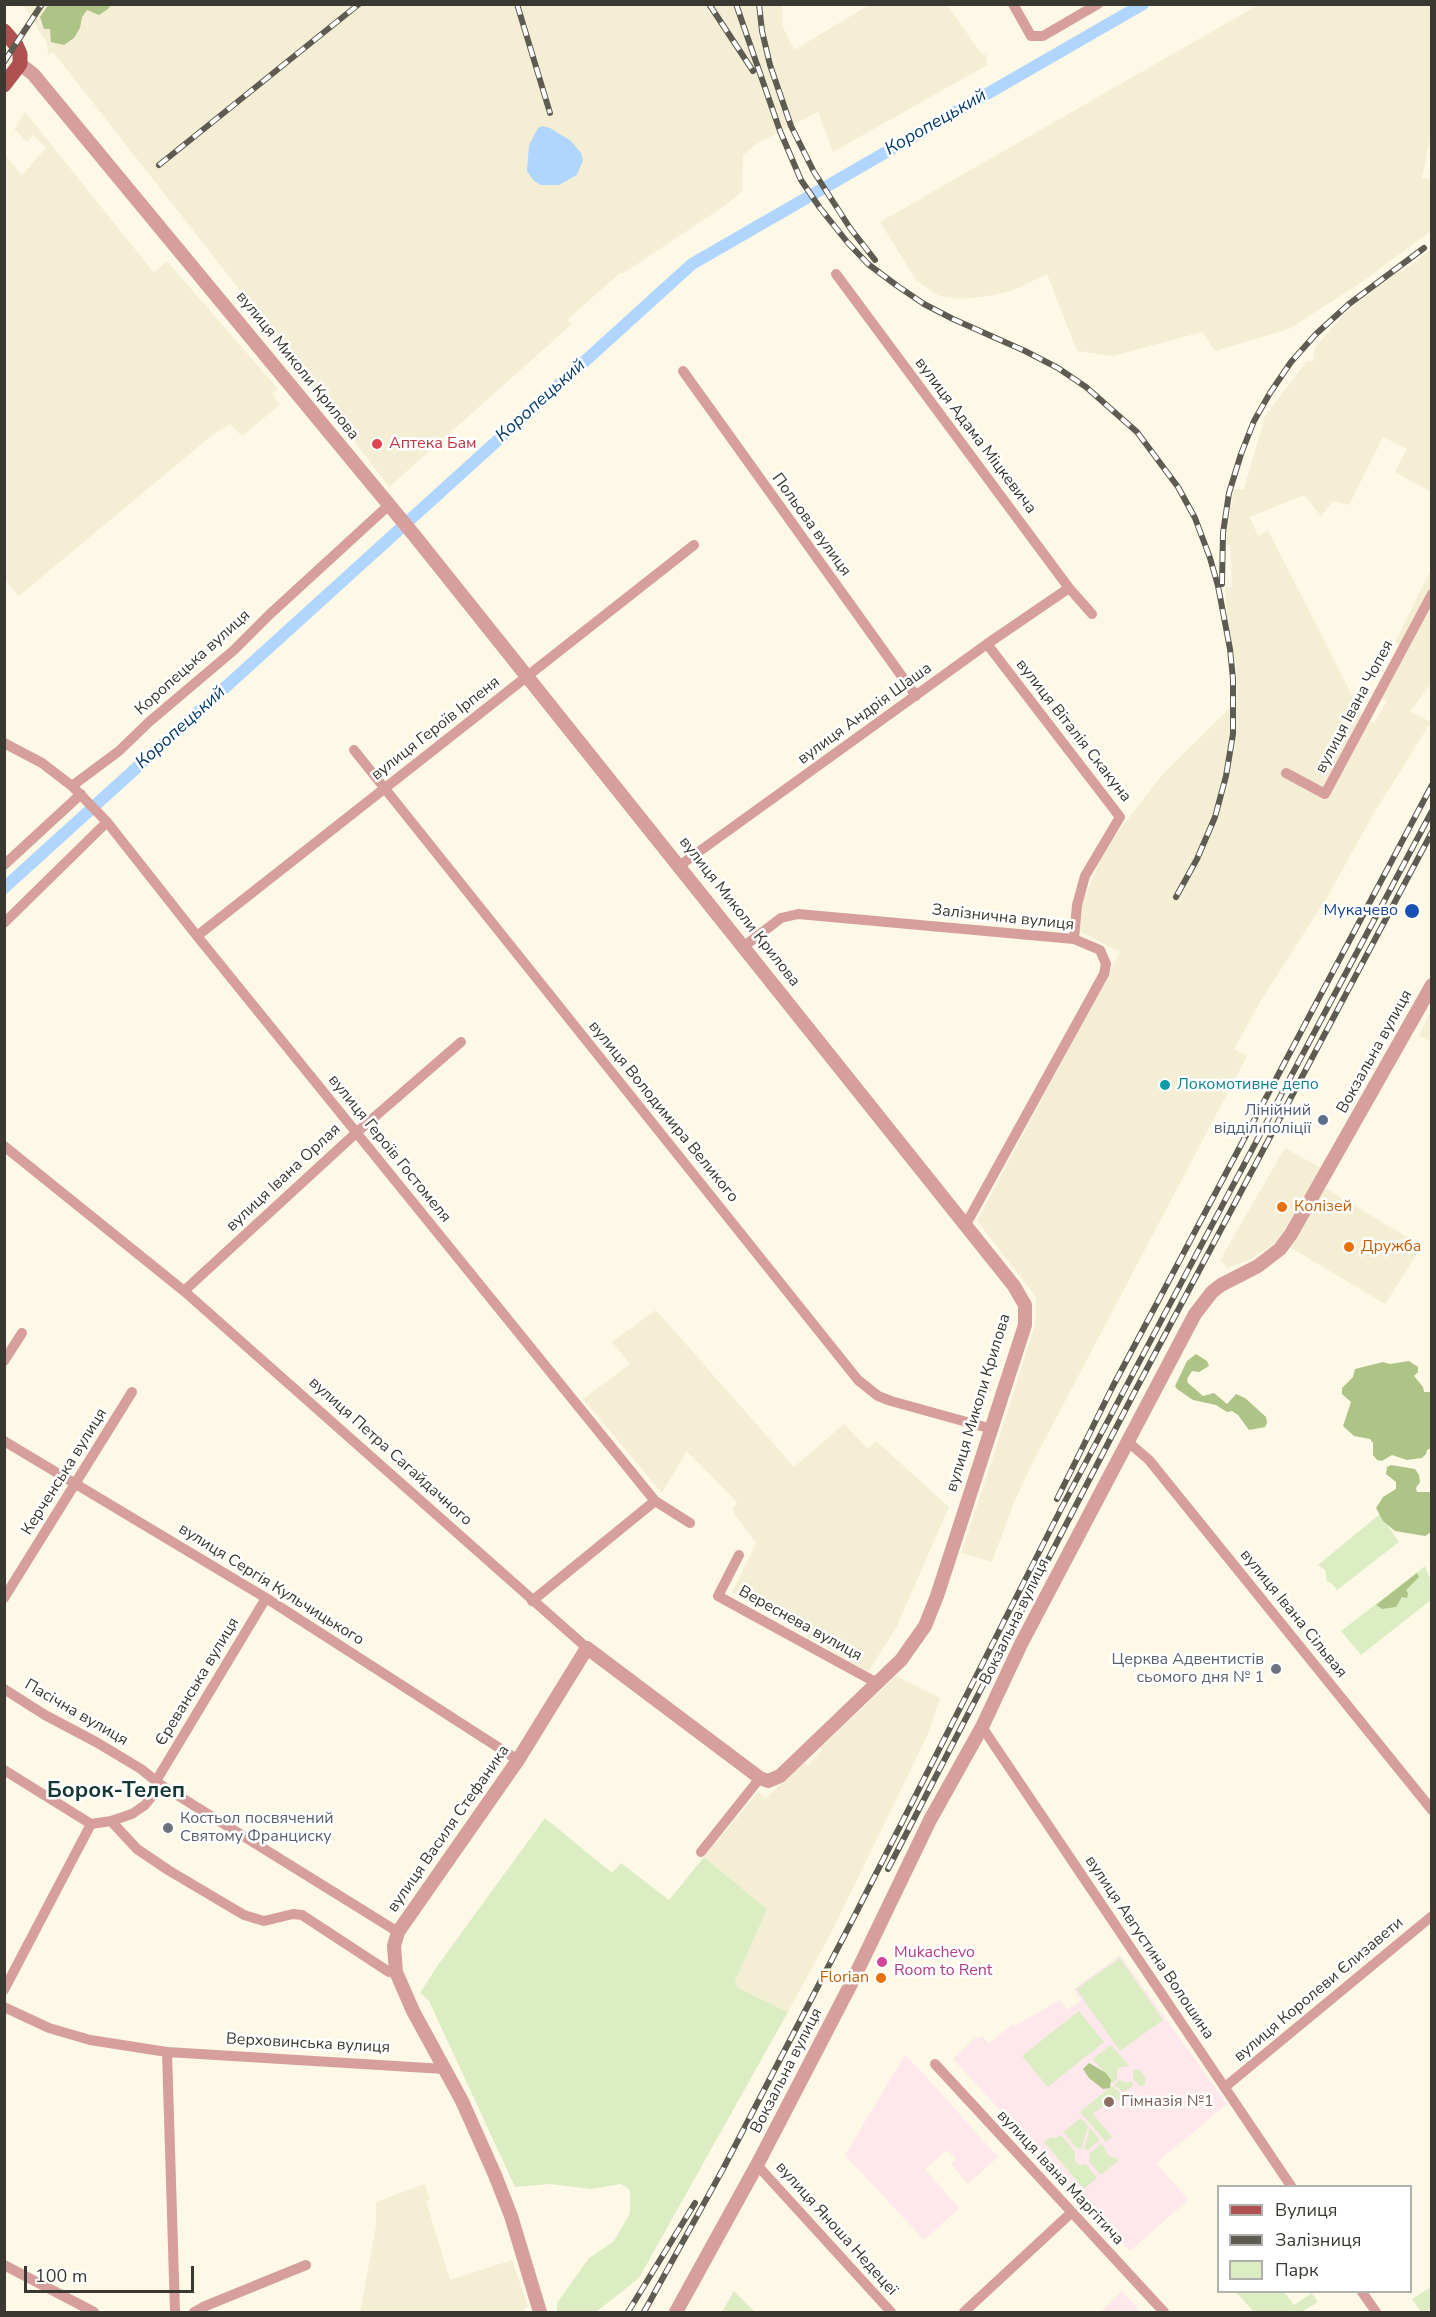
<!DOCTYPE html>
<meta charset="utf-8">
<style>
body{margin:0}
#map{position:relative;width:1436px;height:2317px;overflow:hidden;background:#fdf9e6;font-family:"Nunito Sans",sans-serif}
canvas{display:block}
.frame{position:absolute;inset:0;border:6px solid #3a3931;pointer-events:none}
.legend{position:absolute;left:1217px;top:2185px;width:195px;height:108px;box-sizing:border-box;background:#fff;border:2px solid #b0b0ad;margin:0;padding:8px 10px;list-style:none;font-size:18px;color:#3a3931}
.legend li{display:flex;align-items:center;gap:12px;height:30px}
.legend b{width:30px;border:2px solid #b0b0ad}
.scale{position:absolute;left:24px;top:2266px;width:170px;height:27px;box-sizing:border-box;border:3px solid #3a3931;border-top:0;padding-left:8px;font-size:18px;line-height:21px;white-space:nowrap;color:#3a3931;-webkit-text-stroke:4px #fff;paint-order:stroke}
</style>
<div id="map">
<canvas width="1436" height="2317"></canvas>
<div class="frame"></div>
<ul class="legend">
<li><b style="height:8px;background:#af5051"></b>Вулиця</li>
<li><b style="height:8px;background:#5e5c52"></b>Залізниця</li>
<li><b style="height:16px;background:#ddedc3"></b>Парк</li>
</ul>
<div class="scale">100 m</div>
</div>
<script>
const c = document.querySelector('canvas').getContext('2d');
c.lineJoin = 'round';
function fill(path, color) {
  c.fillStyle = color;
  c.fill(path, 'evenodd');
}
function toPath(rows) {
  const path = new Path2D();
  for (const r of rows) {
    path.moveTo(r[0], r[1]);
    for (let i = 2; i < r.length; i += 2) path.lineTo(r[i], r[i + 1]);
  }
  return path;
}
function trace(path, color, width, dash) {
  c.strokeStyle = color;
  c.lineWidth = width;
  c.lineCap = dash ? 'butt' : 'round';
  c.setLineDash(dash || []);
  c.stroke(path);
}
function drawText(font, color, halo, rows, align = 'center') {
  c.font = font + ' "Nunito Sans",sans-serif';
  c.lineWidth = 5;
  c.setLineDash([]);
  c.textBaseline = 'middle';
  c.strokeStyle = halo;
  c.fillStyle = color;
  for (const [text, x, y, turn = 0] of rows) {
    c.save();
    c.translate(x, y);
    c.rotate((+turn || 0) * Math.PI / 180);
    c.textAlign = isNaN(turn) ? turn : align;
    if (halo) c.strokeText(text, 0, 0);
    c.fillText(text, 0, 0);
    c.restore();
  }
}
fill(toPath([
 [1260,4,1431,5,1431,134,1422,178,1431,179,1431,231,1362,282,1289,329,1215,351,1202,332,1113,356,1077,351,1047,274,1012,291,983,297,958,299,939,296,916,280,880,222],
 [23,5,782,5,782,25,794,50,869,5,947,5,981,53,986,55,987,65,833,152,818,112,758,143,743,155,742,191,726,205,624,273,620,273,567,320,572,324,389,487,225,271,53,52,48,55,47,43],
 [25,112,154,273,167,261,278,389,272,394,280,405,242,436,230,424,210,437,19,596,4,579,5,155,22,175,46,148,33,135,27,142,15,129,5,144],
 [1431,249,1431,492,1395,472,1407,449,1383,437,1349,505,1333,501,1321,516,1304,495,1250,517,1258,536,1268,530,1364,719,1374,723,1387,701,1376,696,1403,646,1395,643,1431,569,1431,684,1410,711,1431,722,1374,813,1326,899,1263,997,1234,1049,1247,1056,1034,1460,1014,1502,992,1562,961,1553,994,1454,1035,1325,1036,1297,977,1221,1120,952,1081,932,1077,921,1079,910,1101,858,1124,824,1162,775,1237,701,1236,662,1228,631,1225,588,1232,587,1230,545,1225,544,1234,489,1244,489,1265,416,1307,361,1314,361,1314,349,1342,316,1398,269,1401,272],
 [1431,1011,1431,1042,1419,1035],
 [1285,1148,1321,1168,1278,1240,1271,1246,1249,1260,1227,1268,1220,1260],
 [1322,1186,1422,1246,1385,1304,1288,1246],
 [656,1310,794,1467,844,1424,868,1449,876,1441,949,1507,896,1628,868,1672,732,1592,756,1543,735,1515,733,1508,737,1502,687,1451,662,1493,583,1399,630,1364,612,1342],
 [896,1676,940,1698,928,1734,832,1931,788,2012,738,1988,735,1982,767,1909,704,1857,758,1792,766,1798,804,1763,808,1765,822,1750,820,1748],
 [425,2184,430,2199,426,2201,450,2280,512,2260,528,2307,524,2308,525,2312,360,2312,376,2226,376,2202]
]), '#f4eed5');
fill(toPath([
 [1120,1955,1227,2104,1156,2163,1188,2200,1130,2251,953,2059,976,2037,978,2039,982,2036,989,2043,1013,2024,1015,2026,1060,2000,1067,2010,1081,2000,1074,1989],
 [905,2055,923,2073,998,2157,968,2184,951,2164,956,2159,947,2150,925,2169,959,2208,924,2240,845,2155],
 [1122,2291,1141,2312,1100,2312]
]), '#fee8ec');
fill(toPath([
 [1380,1514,1399,1542,1337,1590,1330,1582,1327,1582,1325,1570,1318,1565],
 [1425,1566,1431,1581,1431,1600,1361,1655,1341,1631],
 [545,1818,612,1873,621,1863,669,1900,704,1857,767,1909,735,1982,738,1988,788,2012,639,2278,596,2312,557,2312,557,2303,589,2258,614,2241,630,2213,630,2190,621,2184,591,2189,550,2184,515,2187,429,2001,420,1993,438,1965],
 [1120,1958,1163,2020,1120,2051,1076,1989],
 [1079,2011,1104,2042,1048,2087,1022,2056],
 [1111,2045,1129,2066,1119,2068,1117,2072,1117,2079,1112,2083,1093,2059],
 [1133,2069,1140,2070,1145,2077,1145,2084,1141,2087,1133,2079],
 [1119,2080,1127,2083,1131,2081,1134,2086,1123,2092,1114,2085],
 [1112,2086,1123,2095,1121,2099,1118,2101,1114,2097,1093,2114,1112,2137,1106,2142,1080,2112],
 [1081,2118,1088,2126,1082,2148,1078,2149,1063,2132],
 [1090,2128,1100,2140,1088,2150,1084,2149],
 [1061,2135,1075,2152,1075,2162,1080,2165,1086,2164,1097,2178,1084,2189,1044,2142,1051,2137,1056,2138],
 [1102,2143,1108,2155,1119,2160,1101,2175,1089,2162,1090,2153],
 [1431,2287,1431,2310,1421,2312,1412,2299],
 [734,2291,755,2312,722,2312],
 [1236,2292,1284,2292,1294,2305,1312,2293,1318,2302,1302,2312,1254,2312]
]), '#ddedc3');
fill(toPath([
 [49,4,111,4,111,5,108,9,99,15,87,10,82,17,80,28,74,38,64,45,51,42,50,29,44,29,40,17],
 [1196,1354,1207,1361,1209,1366,1199,1372,1192,1371,1187,1379,1188,1383,1203,1396,1214,1393,1227,1404,1236,1394,1245,1398,1266,1417,1267,1423,1265,1427,1249,1430,1238,1415,1232,1411,1227,1412,1216,1405,1193,1400,1177,1389,1175,1386,1187,1361],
 [1409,1361,1418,1367,1418,1372,1414,1376,1423,1387,1424,1392,1431,1392,1431,1448,1427,1450,1426,1454,1422,1458,1407,1460,1392,1455,1382,1461,1377,1460,1373,1455,1373,1443,1370,1439,1354,1436,1343,1426,1351,1402,1342,1394,1342,1388,1353,1377,1355,1369,1383,1362,1390,1364],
 [1391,1465,1415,1469,1419,1475,1420,1482,1416,1488,1417,1492,1431,1492,1431,1527,1430,1533,1425,1536,1395,1531,1383,1521,1376,1508,1383,1497,1396,1489,1396,1482,1386,1474,1387,1467],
 [1417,1573,1419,1577,1406,1590,1408,1593,1407,1598,1402,1597,1396,1607,1382,1609,1376,1605],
 [1089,2063,1106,2073,1111,2080,1110,2088,1103,2089,1089,2078,1083,2069]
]), '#aec486');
fill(toPath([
 [542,126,550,128,571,141,581,153,583,160,577,175,559,185,541,185,534,181,527,171,529,145,538,128]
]), '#b0d6ff');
trace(toPath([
 [4,888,692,264,1143,4]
]), '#b0d6ff', 12);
trace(toPath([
 [1013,4,1031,36,1043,36,1098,4],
 [836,274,1069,588,1092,614],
 [683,371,916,696],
 [987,644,1120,817,1085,876,1077,905,1074,939],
 [4,743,42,763,72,786,119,751,149,722,234,650,269,615,389,505],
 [354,750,858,1380,878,1396,891,1401,992,1429],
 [1286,773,1325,794,1432,594],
 [72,786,107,822,197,936,655,1501,690,1523],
 [4,865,81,794],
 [679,866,987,644,1069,588],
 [4,923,107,822],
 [197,936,694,545],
 [743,947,781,918,798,914,1074,939,1100,950,1106,964,1104,974,965,1226],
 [4,1146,184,1291,587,1648],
 [184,1291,356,1133,461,1042],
 [4,1361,22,1333],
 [4,1441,266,1598,518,1760],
 [1127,1441,1149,1460,1432,1810],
 [739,1555,718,1596,877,1683],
 [4,1598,132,1392],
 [532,1601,655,1501],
 [4,1689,45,1715,96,1742,141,1769,161,1785,398,1932],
 [982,1727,1291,2186],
 [4,1770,91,1824,111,1821,137,1849,168,1870,244,1915,264,1921,293,1914,302,1915,389,1972,396,1972],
 [156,1781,266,1598],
 [111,1821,132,1814,145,1805,161,1785],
 [701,1852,760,1778],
 [4,1990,91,1824],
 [4,2007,49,2028,90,2040,167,2052],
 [935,2064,1164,2312],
 [1225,2087,1432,1916],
 [757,2165,891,2312],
 [4,2265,94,2312],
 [1362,2292,1376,2312],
 [175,2312,167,2052,444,2069],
 [194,2312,203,2307,306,2265],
 [964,2312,1071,2213]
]), '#d69f9c', 10);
trace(toPath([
 [20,64,33,74,414,535,1014,1286,1025,1305,1025,1325,937,1596,925,1626,901,1660,780,1776,768,1781,760,1778,587,1648,518,1760,398,1932,394,1946,396,1972,413,2011,462,2101,495,2175,511,2216,540,2312],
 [676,2312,757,2165,852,1982,930,1820,982,1727,1021,1644,1195,1314,1212,1292,1221,1285,1258,1266,1280,1249,1291,1234,1432,985]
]), '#d69f9c', 14);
trace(toPath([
 [4,31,16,45,20,54,20,64,4,85]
]), '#af5051', 15);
const rail = toPath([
 [517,4,550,113],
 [709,4,753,71],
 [736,4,780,131,801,180,820,208,848,243,868,264,896,285,924,304,953,319,1025,351,1058,368,1086,387,1137,432,1178,487,1195,518,1210,558,1218,586,1230,649,1233,679,1233,734,1226,776,1215,817,1197,859,1176,897],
 [759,4,762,31,770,65,791,126,814,172,850,228,875,260],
 [4,62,42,4],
 [159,165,359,4],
 [1222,584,1223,533,1229,493,1241,454,1254,421,1270,393,1291,362,1316,334,1349,304,1424,248],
 [1057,1499,1113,1386,1432,785],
 [888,1869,1133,1395,1432,832],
 [628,2312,695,2203],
 [644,2312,723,2169,854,1917,1061,1509,1432,811]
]);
trace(rail, '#5e5c52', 6);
trace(rail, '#fff', 4, [11]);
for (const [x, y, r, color] of [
 [377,444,6,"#e0444e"],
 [1412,911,8,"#1a4fb4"],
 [1165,1085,6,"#0f9aa8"],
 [1323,1120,6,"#5c6f8a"],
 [1282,1207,6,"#e8710a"],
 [1349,1247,6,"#e8710a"],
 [1276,1669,6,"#6b7280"],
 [168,1828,6,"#6b7280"],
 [882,1962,6,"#d1479c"],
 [881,1978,6,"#e8710a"],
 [1109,2102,6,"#8d6e63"]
]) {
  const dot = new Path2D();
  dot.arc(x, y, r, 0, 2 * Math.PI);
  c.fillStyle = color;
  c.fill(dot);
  trace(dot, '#fff', 2);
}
drawText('16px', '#3a3931', '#fff', [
 ["вулиця Миколи Крилова",297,366,51],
 ["вулиця Адама Міцкевича",975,436,53],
 ["Польова вулиця",811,525,54],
 ["Коропецька вулиця",193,663,-42],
 ["вулиця Івана Чопея",1355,707,-62],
 ["вулиця Андрія Шаша",865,714,-36],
 ["вулиця Героїв Ірпеня",436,729,-38],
 ["вулиця Віталія Скакуна",1073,731,52],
 ["вулиця Миколи Крилова",739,912,52],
 ["Залізнична вулиця",1003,918,6],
 ["Вокзальна вулиця",1375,1052,-61],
 ["вулиця Володимира Великого",663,1112,51],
 ["вулиця Героїв Гостомеля",389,1149,51],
 ["вулиця Івана Орлая",284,1178,-43],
 ["вулиця Миколи Крилова",979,1403,-73],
 ["вулиця Петра Сагайдачного",390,1452,42],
 ["Керченська вулиця",65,1472,-58],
 ["вулиця Сергія Кульчицького",271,1585,32],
 ["вулиця Івана Сільвая",1293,1614,51],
 ["Вокзальна вулиця",1015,1622,-64],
 ["Вереснева вулиця",800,1624,29],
 ["Єреванська вулиця",198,1682,-59],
 ["Пасічна вулиця",76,1713,30],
 ["вулиця Василя Стефаника",449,1829,-55],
 ["вулиця Августина Волошина",1149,1948,56],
 ["вулиця Королеви Єлизавети",1319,1990,-40],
 ["Верховинська вулиця",308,2044,3],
 ["Вокзальна вулиця",787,2071,-63],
 ["вулиця Івана Маргітича",1060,2178,47],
 ["вулиця Яноша Недецеї",836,2229,48]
]);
drawText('16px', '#be3a42', '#fff', [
 ["Аптека Бам",389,444]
], 'left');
drawText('16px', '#164399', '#fff', [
 ["Мукачево",1398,911]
], 'right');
drawText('16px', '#0d838f', '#fff', [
 ["Локомотивне депо",1177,1085]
], 'left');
drawText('16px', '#4e5e75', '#fff', [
 ["Лінійний",1311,1111],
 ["відділ поліції",1311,1129]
], 'right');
drawText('16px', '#c56008', '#fff', [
 ["Колізей",1294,1207],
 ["Дружба",1361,1247],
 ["Florian",869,1978,"right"]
], 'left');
drawText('16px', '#5b616d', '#fff', [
 ["Церква Адвентистів",1264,1660],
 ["сьомого дня № 1",1264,1678],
 ["Костьол посвячений",180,1819,"left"],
 ["Святому Франциску",180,1837,"left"]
], 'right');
drawText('16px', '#b23c85', '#fff', [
 ["Mukachevo",894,1953],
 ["Room to Rent",894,1971]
], 'left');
drawText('16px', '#785e54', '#fff', [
 ["Гімназія №1",1121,2102]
], 'left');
drawText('italic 18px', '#083e6b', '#fff', [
 ["Коропецький",936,123,-30],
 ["Коропецький",541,401,-42],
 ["Коропецький",181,728,-42]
]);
drawText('bold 22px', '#163836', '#fff', [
 ["Борок-Телеп",116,1792]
]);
</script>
